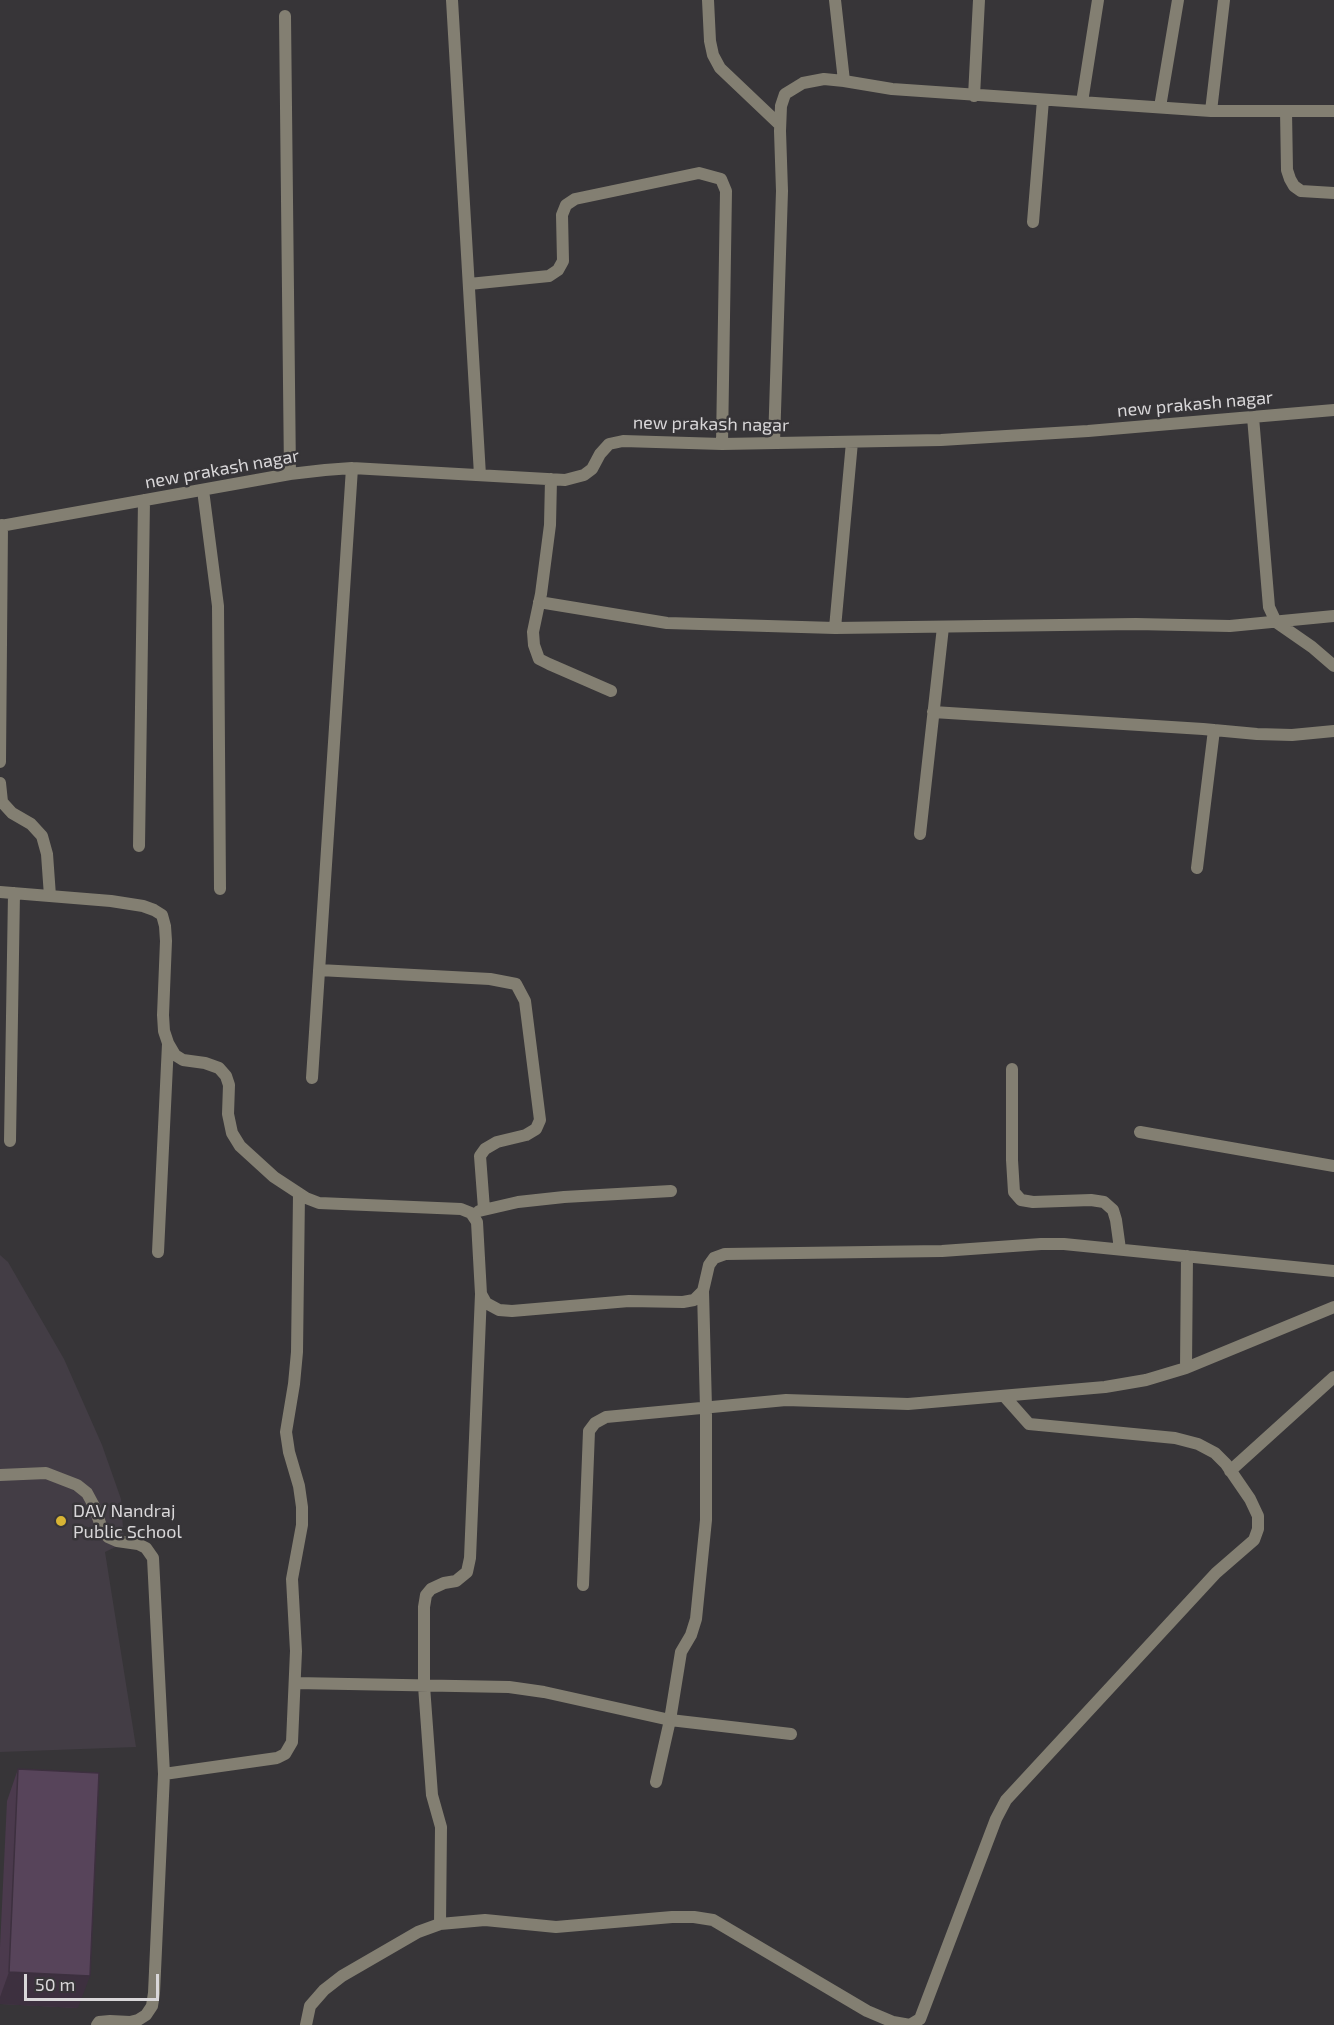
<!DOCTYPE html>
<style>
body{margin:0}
#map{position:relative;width:1334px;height:2025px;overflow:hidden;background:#373538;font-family:"Exo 2",sans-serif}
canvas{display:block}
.scale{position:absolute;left:24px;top:1974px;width:135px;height:27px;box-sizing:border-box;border:3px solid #d9d7d9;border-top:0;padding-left:8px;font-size:18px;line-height:21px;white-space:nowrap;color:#d9d7d9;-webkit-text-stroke:4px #373538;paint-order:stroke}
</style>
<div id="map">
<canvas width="1334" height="2025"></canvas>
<div class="scale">50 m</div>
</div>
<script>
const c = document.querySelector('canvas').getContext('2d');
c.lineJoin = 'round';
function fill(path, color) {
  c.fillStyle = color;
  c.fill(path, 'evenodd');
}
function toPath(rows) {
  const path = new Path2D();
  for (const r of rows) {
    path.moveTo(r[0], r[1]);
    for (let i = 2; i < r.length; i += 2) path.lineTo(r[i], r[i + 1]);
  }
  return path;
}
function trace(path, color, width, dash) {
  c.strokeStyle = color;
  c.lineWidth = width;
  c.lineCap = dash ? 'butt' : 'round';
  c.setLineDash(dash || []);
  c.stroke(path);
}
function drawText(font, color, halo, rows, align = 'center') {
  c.font = font + ' "Exo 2",sans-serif';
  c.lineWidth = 5;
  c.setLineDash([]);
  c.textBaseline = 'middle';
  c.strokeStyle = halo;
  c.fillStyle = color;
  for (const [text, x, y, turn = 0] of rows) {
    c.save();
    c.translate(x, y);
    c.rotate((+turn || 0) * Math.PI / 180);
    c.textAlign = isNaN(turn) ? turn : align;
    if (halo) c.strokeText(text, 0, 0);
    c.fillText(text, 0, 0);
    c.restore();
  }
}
fill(toPath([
 [0,1255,8,1262,64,1359,102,1445,121,1499,124,1543,105,1552,136,1747,0,1752]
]), '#433d45');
trace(toPath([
 [452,0,480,475],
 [708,0,710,41,713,55,720,68,780,125],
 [835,0,844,81],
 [285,16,290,474],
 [974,96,979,0],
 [1082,102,1098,0],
 [1160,107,1178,0],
 [1211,111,1224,0],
 [1286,111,1287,170,1290,179,1294,186,1301,191,1334,193],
 [1033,222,1043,100],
 [469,284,549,276,558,270,563,261,562,215,566,205,575,199,699,173,721,179,726,191,722,444],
 [1253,417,1269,607,1276,622,1312,647,1334,666],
 [774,443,782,191,780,131,781,106,785,94,803,83,824,79,844,81,892,89,1211,111,1334,111],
 [551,479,550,525,541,594,533,632,534,645,539,659,549,664,611,691],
 [203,490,218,606,220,889],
 [0,526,290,474,325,470,352,468,565,480,584,475,592,469,600,454,609,444,623,441,722,444,941,440,1088,431,1334,410],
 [539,602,667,623,835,628,1136,624,1230,626,1334,616],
 [835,628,852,442],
 [933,712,1203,729,1257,734,1292,735,1334,731],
 [0,762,2,525],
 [0,783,2,802,12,813,31,824,42,836,47,854,50,896],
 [920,834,943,627],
 [139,846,144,500],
 [1197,868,1214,730],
 [0,892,111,901,143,906,154,910,162,915,165,926,166,941,163,1015,164,1031,168,1043,175,1055,183,1060,205,1063,219,1068,226,1076,229,1085,228,1114,232,1133,240,1146,274,1177,306,1198,319,1203,461,1209,471,1213,477,1222,481,1294,486,1303,499,1310,512,1311,629,1301,683,1302,694,1300,703,1291,709,1265,714,1258,725,1254,942,1251,1041,1244,1064,1244,1334,1271],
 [319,970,490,979,516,984,525,1001,540,1120,536,1129,526,1135,497,1142,485,1149,480,1156,484,1209],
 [1012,1069,1012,1160,1014,1192,1021,1200,1033,1202,1091,1200,1104,1202,1113,1210,1116,1220,1120,1249],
 [312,1078,352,468],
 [1140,1132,1334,1166],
 [10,1141,14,893],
 [479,1211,518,1202,564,1197,671,1191],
 [158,1252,168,1044],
 [1186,1368,1187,1256],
 [1230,1471,1334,1377],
 [0,1475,46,1473,77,1485,87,1493,94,1506,101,1526,108,1537,117,1541,138,1544,146,1548,153,1558,164,1774,154,1993,152,2006,146,2015,138,2020,130,2022,110,2021,99,2022,97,2025],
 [583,1585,589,1431,595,1423,606,1417,786,1400,908,1404,1105,1387,1146,1380,1186,1368,1334,1307],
 [295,1683,509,1687,544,1692,670,1720,791,1734],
 [164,1774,277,1758,285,1754,292,1742,296,1651,292,1579,302,1525,302,1507,299,1486,289,1452,286,1432,294,1384,297,1352,299,1194],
 [656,1782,670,1720,681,1652,691,1635,696,1619,706,1520,706,1408,703,1291],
 [440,1924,441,1827,432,1795,424,1686,424,1607,426,1595,431,1589,444,1583,456,1581,467,1572,470,1558,481,1294],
 [306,2025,310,2006,324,1990,342,1976,418,1932,440,1924,485,1920,556,1927,672,1917,694,1917,713,1920,867,2011,893,2022,910,2025,920,2019,996,1819,1006,1800,1216,1573,1254,1540,1258,1529,1258,1516,1250,1499,1226,1464,1215,1453,1198,1444,1175,1438,1029,1424,1005,1397]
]), '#837f72', 12);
fill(toPath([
 [18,1769,78,2008,0,2004,0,1947,7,1801]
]), '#4b3a4d');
fill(toPath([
 [9,1972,90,1976,78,2008,0,2004,0,1997]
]), '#3d303f');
const building = toPath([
 [18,1769,99,1773,90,1976,9,1972,18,1769]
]);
fill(building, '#57445a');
trace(building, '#3d303f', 1.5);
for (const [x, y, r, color] of [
 [61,1521,6,"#d8b434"]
]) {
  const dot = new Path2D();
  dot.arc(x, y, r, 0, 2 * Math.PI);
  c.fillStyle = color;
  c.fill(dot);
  trace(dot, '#373538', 2);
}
drawText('18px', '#d9d7d9', '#373538', [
 ["new prakash nagar",1195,404,-5],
 ["new prakash nagar",711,424,1],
 ["new prakash nagar",222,469,-10]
]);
drawText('18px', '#d9d7d9', '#373538', [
 ["DAV Nandraj",73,1511],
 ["Public School",73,1532]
], 'left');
</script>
